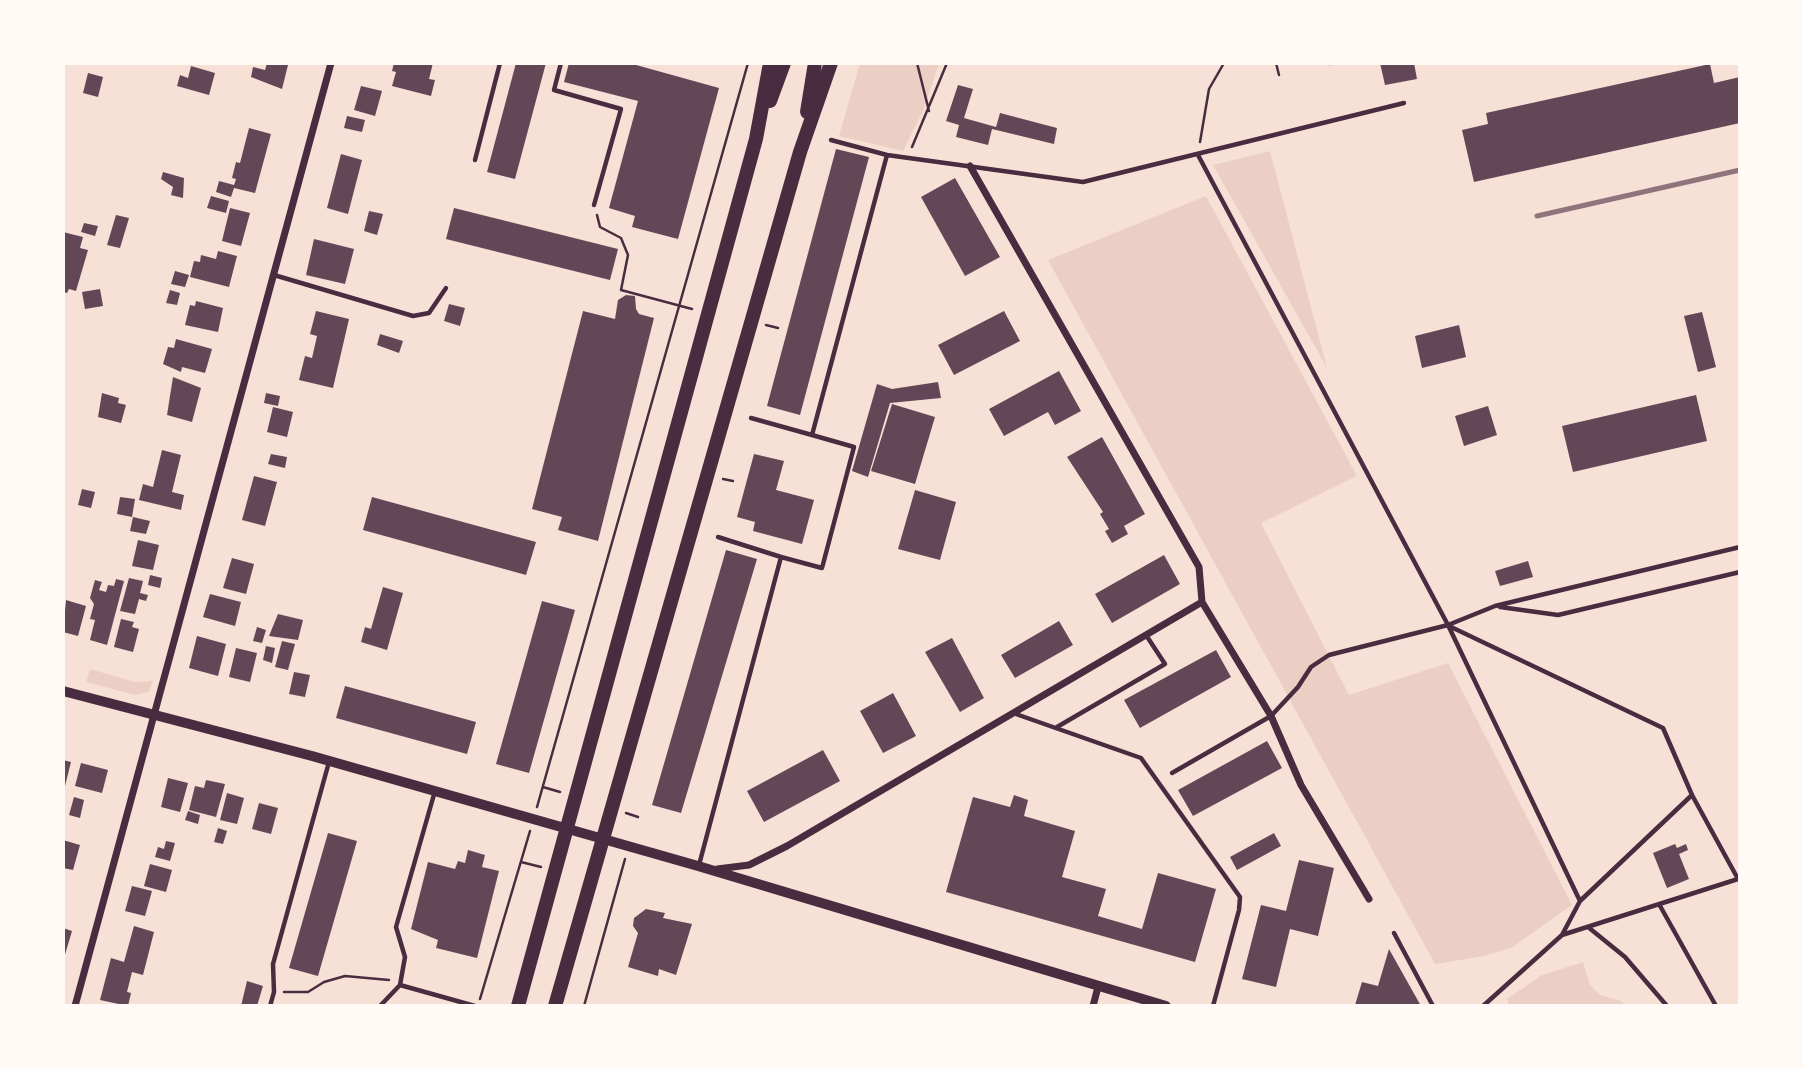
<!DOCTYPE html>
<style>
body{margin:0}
#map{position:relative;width:1803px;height:1069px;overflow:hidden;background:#f7e1d7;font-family:Arial,sans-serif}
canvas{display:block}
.frame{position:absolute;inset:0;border:65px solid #fffaf5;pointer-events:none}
</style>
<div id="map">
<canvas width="1803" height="1069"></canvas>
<div class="frame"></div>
</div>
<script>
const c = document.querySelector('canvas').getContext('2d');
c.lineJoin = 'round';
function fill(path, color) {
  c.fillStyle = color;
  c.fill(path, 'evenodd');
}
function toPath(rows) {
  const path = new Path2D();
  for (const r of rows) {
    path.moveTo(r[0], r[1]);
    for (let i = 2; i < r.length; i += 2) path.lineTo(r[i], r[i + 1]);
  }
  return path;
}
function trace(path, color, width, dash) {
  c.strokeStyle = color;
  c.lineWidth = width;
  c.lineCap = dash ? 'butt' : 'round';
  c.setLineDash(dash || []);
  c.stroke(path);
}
fill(toPath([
 [860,63,939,63,924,109,903,151,839,136],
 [1270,151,1327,368,1213,165],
 [1206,196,1357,476,1261,523,1349,695,1448,663,1572,905,1511,948,1484,956,1435,964,1048,260],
 [90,669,135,682,153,681,148,692,135,695,86,682],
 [1583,962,1590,985,1600,995,1621,1001,1626,1006,1510,1006,1507,999,1542,975]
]), '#ebcfc5');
fill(toPath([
 [267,63,288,65,282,89,251,77,253,67,265,70],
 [394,63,433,63,429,79,435,80,431,96,392,86,396,72,392,71],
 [516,63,546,63,515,179,487,172],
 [569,63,629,63,719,88,678,239,632,227,635,216,609,208,638,101,564,82],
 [1380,63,1414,63,1417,79,1385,85],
 [1710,64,1714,83,1740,77,1740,123,1474,182,1462,130,1488,124,1486,113],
 [191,66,215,73,209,95,177,86,180,75,188,78],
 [88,73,103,77,98,97,83,93],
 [958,85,973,89,964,118,996,127,1000,113,1057,128,1054,144,992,129,988,145,956,137,959,125,946,121],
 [361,86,382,91,375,116,354,110],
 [347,116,365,120,362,132,344,128],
 [249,128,271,134,255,193,234,188,231,197,216,192,219,181,234,185,236,179,232,178,236,162,240,163],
 [836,149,869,157,800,415,767,406],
 [341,154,362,160,348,214,327,208],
 [163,172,184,178,183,198,171,195,173,187,161,179],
 [955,178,1000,257,965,276,921,197],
 [211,196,229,201,226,213,207,208],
 [230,208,250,213,241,246,222,241],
 [454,208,618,249,610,280,446,239],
 [369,211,383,214,377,235,364,231],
 [116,215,129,218,120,248,107,245],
 [84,223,98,226,95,236,81,232],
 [63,232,83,237,80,248,88,250,76,291,69,289,67,293,63,292],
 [314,239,354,249,345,284,306,275],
 [218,251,237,256,229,287,190,277,194,261,200,262,201,255,216,259],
 [175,271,189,275,185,287,171,284],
 [100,289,103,306,85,309,82,292],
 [170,290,180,293,177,305,166,303],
 [626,295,635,296,636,309,639,314,654,318,598,541,558,530,562,517,532,509,583,311,615,319,618,300],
 [196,301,223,308,218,332,185,325,190,305,195,306],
 [449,304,465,308,460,326,444,321],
 [316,311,349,319,333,388,299,380,305,356,312,358,317,336,310,334],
 [1004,311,1020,341,954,375,938,345],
 [1702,312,1716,367,1698,372,1684,316],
 [1459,325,1466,357,1422,368,1415,336],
 [380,334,403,341,399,353,377,345],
 [176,339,212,349,205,373,182,367,181,372,163,364,168,347,174,348],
 [1059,371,1081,411,1055,425,1048,412,1004,436,989,409],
 [173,377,201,388,192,422,167,415],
 [938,382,941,398,890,403,868,477,852,471,877,384,892,389],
 [102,393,119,398,118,403,126,405,121,423,98,417],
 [266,393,280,396,278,406,264,403],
 [1696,395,1707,441,1573,472,1562,426],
 [892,404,935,417,915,484,871,471],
 [1488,406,1497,435,1464,446,1455,416],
 [273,407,293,412,287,437,267,432],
 [1102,437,1145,514,1124,526,1128,534,1112,543,1105,531,1109,529,1100,514,1103,512,1067,457],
 [162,450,181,455,172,492,184,495,181,510,139,500,143,484,153,487],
 [271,454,287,457,285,468,268,464],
 [754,454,784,461,776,490,814,500,802,544,753,531,755,522,737,517],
 [254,476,277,482,265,526,242,520],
 [82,489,95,492,91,508,78,505],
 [915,490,956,502,940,560,898,549],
 [120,497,135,499,132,517,117,514],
 [372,497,536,542,526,575,363,530],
 [133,517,150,521,146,534,130,531],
 [138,540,159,545,153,570,132,566],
 [726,550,757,559,681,813,652,805],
 [1164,555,1180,584,1112,623,1095,594],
 [232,558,254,564,246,594,223,588],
 [1528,561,1533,577,1500,586,1495,571],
 [150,575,162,578,160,588,148,585],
 [129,578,143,581,140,593,148,595,146,601,139,599,135,614,120,611],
 [116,579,124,581,107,645,90,640,95,620,90,619,94,604,90,598,95,580,102,582,99,590,106,592,108,585,114,586],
 [383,587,403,593,387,650,361,642,365,627,371,629],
 [210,594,241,602,235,626,203,617],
 [66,600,86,606,78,636,63,632],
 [542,601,575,610,529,773,496,764],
 [278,614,303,620,298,640,269,636],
 [121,619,134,622,132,627,139,629,133,652,114,647],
 [1059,621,1073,645,1015,678,1001,655],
 [257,627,266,630,262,643,253,641],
 [197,636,226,644,218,676,189,668],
 [952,638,984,698,960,712,925,652],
 [282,641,295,644,288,670,275,667],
 [266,646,275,648,272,663,263,660],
 [236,648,257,653,250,682,229,677],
 [1216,650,1231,677,1140,728,1124,700],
 [294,672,310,675,305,697,289,694],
 [345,686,476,722,467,754,336,718],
 [893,693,916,736,883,753,860,711],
 [1267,741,1282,768,1193,816,1178,790],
 [823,750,840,781,764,822,747,791],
 [63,760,71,762,64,790,63,790],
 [81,763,108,770,102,793,75,786],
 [168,778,188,783,180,812,161,807],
 [206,780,225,784,216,817,189,810,195,786,204,788],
 [227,793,244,798,237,824,220,820],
 [1014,795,1028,800,1024,816,1075,831,1062,877,1106,889,1098,916,1142,929,1158,873,1216,889,1195,962,946,892,973,797,1010,807],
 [74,797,84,800,80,818,69,815],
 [259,803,278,808,271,834,252,829],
 [188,811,200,815,198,824,185,820],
 [218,828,227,831,223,844,214,842],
 [328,833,357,841,318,976,289,968],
 [1274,833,1281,846,1237,870,1230,857],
 [63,840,80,845,73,870,63,868],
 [166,841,175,843,170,861,155,857,158,847,164,849],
 [1675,844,1677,848,1686,844,1688,850,1679,854,1689,879,1667,888,1653,853],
 [468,850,485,855,482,867,499,871,477,958,436,948,438,940,411,929,428,862,455,869,458,861,465,863],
 [1299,860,1334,868,1318,936,1290,929,1276,987,1242,979,1261,905,1286,911],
 [150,864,172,870,166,892,144,886],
 [132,886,152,891,145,916,125,911],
 [646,909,665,913,663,918,692,924,676,975,659,969,658,976,628,967,638,933,633,926,634,918],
 [134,926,154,932,143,975,132,972,127,992,131,993,128,1006,100,1000,111,958,124,962],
 [63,928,72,931,64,958,63,958],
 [1389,949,1421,1006,1355,1005,1362,982,1378,986],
 [247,981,263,986,257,1006,241,1006]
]), '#644757');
trace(toPath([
 [917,63,929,111],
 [1276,63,1279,75],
 [1330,64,1331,63],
 [1200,142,1209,89,1224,63],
 [912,147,947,63],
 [597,215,600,227,621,238,628,255,621,290,692,309],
 [766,325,778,328],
 [723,479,733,481],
 [543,787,560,792],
 [537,807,748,63],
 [626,813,638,817],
 [521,862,541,867],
 [284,992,308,992,324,982,345,976,389,980],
 [480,999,530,831],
 [584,1006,625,859]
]), '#4a2c40', 2.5);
trace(toPath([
 [561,63,554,90,621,109,594,205],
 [831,140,887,155],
 [1198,155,1448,625,1580,901,1562,935,1483,1006],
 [475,160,500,63],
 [274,275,413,316,429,313,446,288],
 [751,418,812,435],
 [718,537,781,557],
 [1500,607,1558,615,1740,572],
 [1449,626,1663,728,1692,795,1580,901],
 [1013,713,1141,758,1240,897,1239,910,1213,1006],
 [1057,727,1165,664,1146,635],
 [1172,773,1271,716,1298,687,1311,667,1329,655,1448,625,1495,606,1740,547],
 [699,865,781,557,822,568,854,447,812,435,887,155,1083,182,1404,103],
 [1659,904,1716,1006],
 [1588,927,1625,957,1667,1006],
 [1394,933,1433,1006],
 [1562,935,1738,879,1692,795],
 [400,985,475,1006],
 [270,1006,274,992,273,964,329,762],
 [380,1006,400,985,405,957,396,927,435,791]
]), '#4a2c40', 4.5);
trace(toPath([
 [970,166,1199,567,1202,602,1271,716,1301,785,1369,899],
 [717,869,749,865,787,846,1202,602],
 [75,1006,331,63],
 [1093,1006,1098,987]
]), '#4a2c40', 7);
trace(toPath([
 [63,691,312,756,698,866,1166,1006]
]), '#4a2c40', 10);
trace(toPath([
 [770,101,784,63],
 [807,112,815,63],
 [518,1006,756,139,770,63],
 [555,1006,800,152,831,63]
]), '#4a2c40', 14);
trace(toPath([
 [1537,216,1740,170]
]), '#8f747c', 5);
</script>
